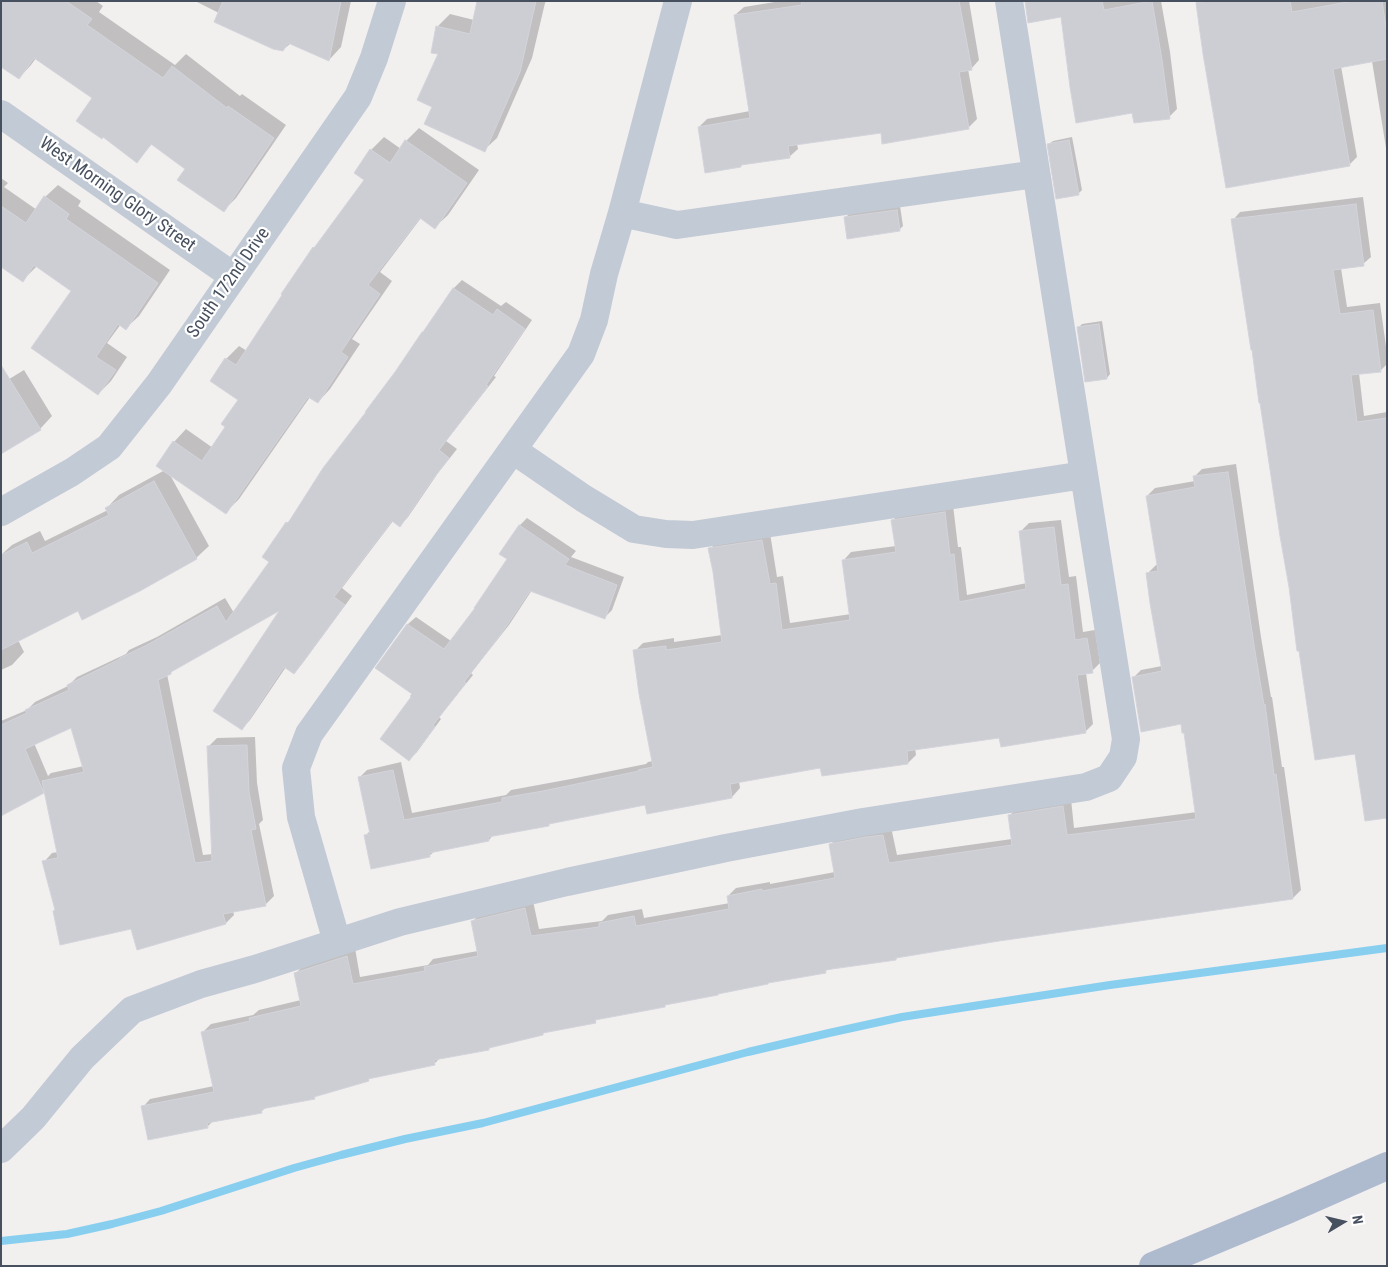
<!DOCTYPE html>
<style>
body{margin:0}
#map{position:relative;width:1388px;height:1267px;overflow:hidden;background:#f2efef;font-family:"Roboto Condensed",sans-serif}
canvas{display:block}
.frame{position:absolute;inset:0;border:2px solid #47505e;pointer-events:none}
.north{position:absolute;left:1318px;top:1197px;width:50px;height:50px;-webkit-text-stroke:4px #fff;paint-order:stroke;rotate:81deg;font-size:14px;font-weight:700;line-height:20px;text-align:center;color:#47505e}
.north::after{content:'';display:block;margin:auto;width:18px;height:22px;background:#47505e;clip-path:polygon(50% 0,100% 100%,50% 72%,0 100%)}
</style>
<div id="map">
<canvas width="1388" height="1267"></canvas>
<div class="frame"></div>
<div class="north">N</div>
</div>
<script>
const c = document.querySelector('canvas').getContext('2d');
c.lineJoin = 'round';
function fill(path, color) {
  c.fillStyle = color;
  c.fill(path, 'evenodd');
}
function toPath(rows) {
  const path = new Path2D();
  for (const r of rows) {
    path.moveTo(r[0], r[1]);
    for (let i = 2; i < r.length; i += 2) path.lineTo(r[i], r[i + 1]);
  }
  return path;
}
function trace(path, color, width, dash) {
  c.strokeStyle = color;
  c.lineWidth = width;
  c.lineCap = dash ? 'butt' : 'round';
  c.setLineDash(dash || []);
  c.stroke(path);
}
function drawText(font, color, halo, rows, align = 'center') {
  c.font = font + ' "Roboto Condensed",sans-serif';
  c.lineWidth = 4.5;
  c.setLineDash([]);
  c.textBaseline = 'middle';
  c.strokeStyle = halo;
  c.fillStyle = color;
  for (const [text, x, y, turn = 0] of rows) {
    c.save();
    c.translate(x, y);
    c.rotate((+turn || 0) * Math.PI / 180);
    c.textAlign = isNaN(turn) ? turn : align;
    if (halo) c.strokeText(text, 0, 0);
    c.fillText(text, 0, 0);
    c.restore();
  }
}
fill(toPath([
 [1,1,96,1,103,6,99,12,175,65,186,54,240,96,242,94,286,125,236,198,224,210,187,168,153,143,137,161,94,98,36,58,31,65,19,78],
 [195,1,351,1,341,47,329,60,291,43,283,50,219,13],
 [478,1,546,1,545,3,532,58,497,138,484,150,433,106,439,53,437,27,450,14,474,20],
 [781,1,969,1,979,60,971,69,968,69,977,119,968,128,882,132,797,144,798,149,789,157,743,163,741,166,699,127,707,119,750,111,735,15,744,7],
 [1026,1,1161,1,1170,52,1177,109,1169,117,1134,112,1062,16],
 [1196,1,1387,1,1387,148,1386,148,1372,61,1341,66,1357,157,1349,165,1205,54],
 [419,128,479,170,448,215,435,227,421,218,380,272,392,281,352,339,360,344,330,389,318,402,310,397,239,499,226,512,169,473,209,546,196,558,78,609,18,640,24,652,12,665,1,670,1,555,12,545,40,531,45,541,108,510,107,508,119,495,165,470,174,442,186,429,213,448,227,426,240,399,211,380,226,359,239,346,247,351,314,248,319,242,366,180,356,172,371,150,384,137,401,149,406,141],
 [1072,137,1082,190,1078,194,1049,144,1053,141],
 [1,178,8,183,4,187,37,210,45,197,58,185,81,201,78,206,170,270,139,316,126,328,121,324,107,343,127,357,111,381,98,394,73,291,37,266,23,280,1,266],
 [1363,197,1371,257,1363,264,1341,268,1347,307,1380,303,1387,354,1387,364,1380,371,1359,373,1364,416,1387,412,1387,816,1290,586,1233,220,1240,212],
 [900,206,903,226,899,230,846,217,849,214],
 [462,280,501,306,506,302,532,320,494,376,496,377,446,441,457,449,438,473,408,517,400,526,393,521,342,588,352,596,302,664,294,673,286,667,250,720,242,729,282,607,175,668,167,674,203,855,213,854,209,746,217,738,255,737,257,783,263,820,259,824,274,896,265,905,233,911,234,915,226,923,132,928,54,911,56,909,44,862,52,853,58,852,45,790,1,814,1,721,27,710,35,702,68,686,77,677,126,654,129,650,157,637,225,598,234,613,271,561,287,523,293,517,368,412,454,288],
 [72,727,84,766,51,773,48,776,34,743],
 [1102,321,1110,374,1107,378,1078,328,1082,324],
 [24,370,52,416,40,429,1,384],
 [1236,464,1261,637,1271,697,1272,697,1282,767,1284,767,1301,890,1293,898,999,940,898,957,896,959,829,968,825,972,769,982,598,1018,595,1021,545,1031,543,1034,491,1046,489,1048,441,1057,434,1064,371,1077,368,1080,317,1095,314,1098,267,1106,261,1112,213,1121,207,1127,143,1107,150,1099,214,1086,203,1032,211,1024,253,1015,259,1010,301,1000,296,973,304,965,355,948,360,977,428,965,433,959,478,951,472,922,480,914,533,901,539,929,602,921,608,915,642,909,644,918,730,903,728,896,736,888,770,882,770,884,835,872,830,845,838,837,891,827,897,855,1012,839,1009,816,1017,808,1071,799,1074,828,1197,812,1185,731,1182,723,1133,678,1141,670,1162,666,1148,573,1156,565,1158,565,1147,496,1155,488,1195,481,1194,477,1202,469],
 [953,505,958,547,961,547,967,595,1027,583,1020,532,1029,523,1061,520,1069,577,1076,576,1083,632,1095,630,1100,663,1092,671,1086,673,1093,724,1085,732,1000,736,915,748,916,755,908,763,821,766,739,782,740,788,732,797,648,812,646,803,551,822,548,825,493,835,489,840,435,851,429,856,365,836,370,831,359,778,367,770,401,762,412,813,506,795,511,790,571,779,646,764,648,762,653,761,635,651,643,643,674,638,674,642,722,635,710,549,718,541,770,533,777,577,783,576,790,623,851,614,843,561,851,552,896,546,892,521,900,513],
 [527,518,576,551,571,557,624,577,612,610,605,617,532,590,509,625,471,673,473,675,439,717,441,719,417,752,409,760,414,693,377,668,408,624,416,617,451,641,477,608,509,559,520,525]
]), '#0003');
trace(toPath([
 [1,1241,67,1234,112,1224,161,1211,294,1168,341,1155,405,1139,483,1123,748,1052,829,1033,902,1017,1110,985,1387,948]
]), '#88cfef', 8);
const building = toPath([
 [1,1,66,1,92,19,87,25,163,78,172,66,227,108,228,106,274,138,224,212,177,180,185,169,151,144,137,163,103,137,102,139,76,121,92,98,34,58,19,79,1,67,1,1],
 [223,1,341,1,329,61,288,43,283,51,273,49,214,22,223,1],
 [477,1,536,1,520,72,485,152,424,124,432,107,417,100,438,54,431,53,436,26,470,34,477,1],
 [801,1,959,1,972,70,959,72,969,129,882,144,881,133,788,146,790,158,741,165,741,167,705,173,698,127,750,118,734,15,802,5,801,1],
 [1025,1,1102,1,1104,10,1152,1,1162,60,1170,119,1134,123,1132,113,1076,123,1070,87,1061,17,1028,23,1025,1],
 [1208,1,1290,1,1292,12,1353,1,1382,1,1387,34,1387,59,1333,69,1350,166,1226,188,1203,54,1196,3,1208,1],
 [405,140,467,183,435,229,420,218,368,285,380,294,341,352,348,357,318,403,308,397,226,514,156,466,173,441,202,461,225,427,221,424,238,400,210,381,225,358,236,365,282,295,281,294,313,247,314,248,364,180,354,173,370,149,390,163,405,140],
 [1069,140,1079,195,1056,199,1047,144,1069,140],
 [44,196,69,214,66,219,158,283,126,330,118,324,96,357,116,370,98,395,31,348,71,291,34,265,23,282,1,267,1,206,26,223,44,196],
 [1356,204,1364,266,1333,270,1340,314,1373,310,1381,372,1351,375,1357,422,1387,418,1387,818,1365,821,1355,754,1315,760,1299,651,1297,651,1289,587,1280,536,1260,403,1259,403,1252,350,1251,350,1231,219,1356,204],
 [897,210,900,231,847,239,844,217,897,210],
 [453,288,493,315,497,309,525,329,486,385,488,386,439,450,449,458,430,483,400,527,392,521,334,597,345,605,294,674,284,667,242,730,213,711,279,611,171,672,171,674,158,680,195,863,212,861,207,746,247,745,249,792,256,829,251,830,266,906,223,914,226,924,137,950,131,929,60,945,53,911,55,910,42,861,58,858,42,781,84,772,71,728,25,749,44,793,1,816,1,725,27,713,25,710,69,690,67,685,120,659,120,658,147,645,217,606,226,622,269,562,262,557,286,522,288,523,323,468,366,412,365,412,395,372,422,332,423,332,453,288],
 [1099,324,1107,379,1085,382,1077,327,1099,324],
 [1,365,41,430,1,454,1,365],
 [1228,472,1254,645,1264,705,1265,704,1274,775,1276,774,1293,899,999,941,896,958,896,960,825,970,826,973,768,983,768,984,718,994,718,995,665,1005,665,1007,595,1020,596,1023,543,1033,543,1035,489,1048,489,1050,434,1060,435,1065,368,1079,369,1081,314,1097,315,1099,261,1109,262,1113,207,1123,208,1128,148,1140,141,1106,214,1092,201,1032,250,1021,249,1018,301,1006,294,973,347,956,353,984,425,971,424,967,478,956,471,921,525,908,531,936,599,927,599,923,634,916,636,926,729,909,727,896,762,889,762,891,835,878,829,844,866,837,883,835,889,863,1012,845,1008,815,1063,806,1067,835,1196,819,1184,733,1182,733,1181,724,1141,732,1132,677,1162,671,1150,603,1146,573,1158,571,1146,496,1195,487,1193,476,1228,472],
 [154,481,197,559,140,591,82,620,78,611,1,650,1,555,27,542,32,553,109,515,105,508,154,481],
 [945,512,950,555,954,554,959,602,1026,589,1019,531,1054,527,1061,585,1068,584,1075,640,1087,638,1093,673,1077,675,1086,733,1001,747,999,738,907,751,908,764,822,776,820,768,730,784,732,798,647,814,645,805,549,824,549,826,488,837,489,841,429,853,430,857,371,869,364,835,370,834,358,777,393,770,404,820,502,802,502,798,543,791,639,771,638,770,653,767,639,694,633,650,666,646,666,650,722,642,713,572,708,548,762,540,770,584,776,583,782,630,850,620,842,560,896,552,891,520,945,512],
 [519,525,569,559,565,565,617,585,605,619,530,591,501,634,464,682,466,683,433,725,435,727,409,761,380,739,411,697,410,696,412,694,375,668,407,624,444,649,475,608,474,608,507,559,499,554,519,525]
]);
fill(building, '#ccced4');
trace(building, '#d3d4db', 1);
trace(toPath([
 [1,114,233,276],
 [622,213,677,225,1036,174],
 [513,450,583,498,634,529,666,534,693,535,1084,475],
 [1,512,72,472,109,447,159,384,358,97,374,58,392,1],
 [337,942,301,817,296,768,309,734,581,354,594,320,604,274,622,213,678,1],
 [1,1149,33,1118,82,1058,132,1010,201,984,255,969,400,922,567,882,726,848,863,822,1086,787,1109,778,1123,757,1126,739,1009,1]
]), '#c2cad5', 28);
trace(toPath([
 [1153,1266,1287,1210,1387,1166]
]), '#aebbcf', 28);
drawText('18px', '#47505e', '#fff', [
 ["West Morning Glory Street",117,195,35],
 ["South 172nd Drive",229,283,-55]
]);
</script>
